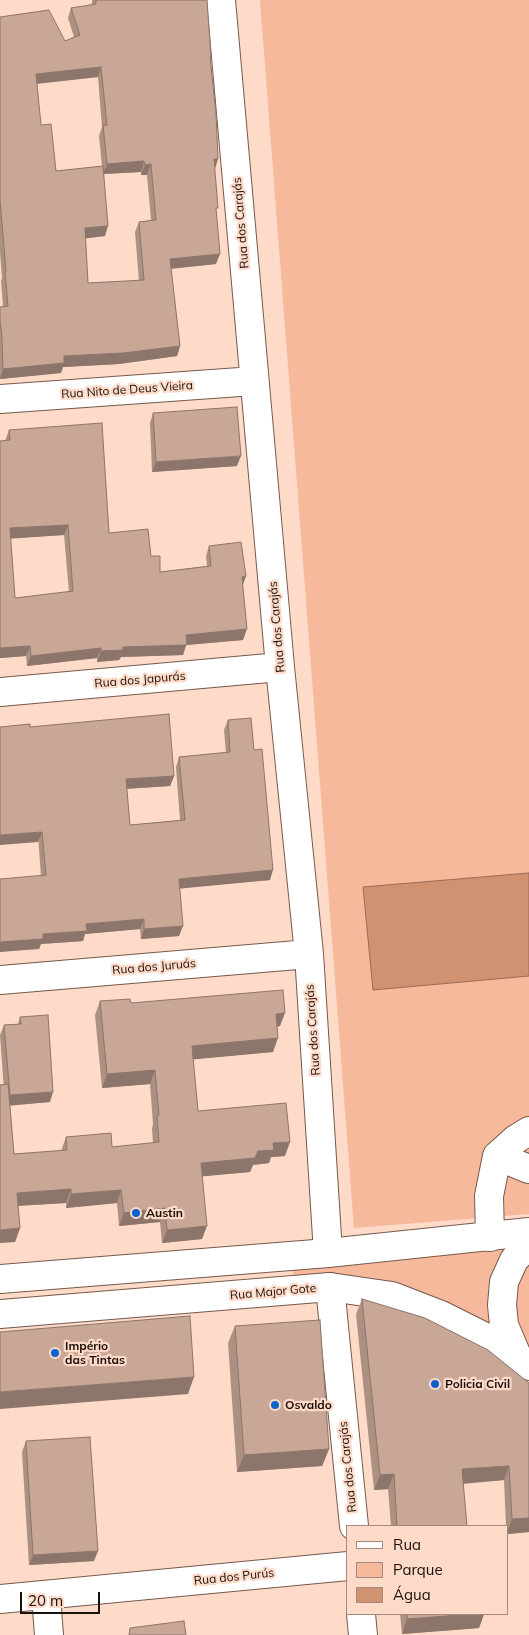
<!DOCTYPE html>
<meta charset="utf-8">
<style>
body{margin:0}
#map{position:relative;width:529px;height:1635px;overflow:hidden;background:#fedac9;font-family:Mulish,sans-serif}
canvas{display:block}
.legend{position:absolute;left:346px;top:1525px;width:162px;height:90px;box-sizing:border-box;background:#fedac9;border:1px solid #a4897d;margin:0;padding:6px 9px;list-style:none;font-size:15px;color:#1c100a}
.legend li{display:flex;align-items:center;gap:10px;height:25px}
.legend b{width:25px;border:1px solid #a4897d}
.scale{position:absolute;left:20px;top:1592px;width:80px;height:22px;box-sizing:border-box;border:2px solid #1c100a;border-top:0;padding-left:6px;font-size:15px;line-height:18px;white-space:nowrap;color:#1c100a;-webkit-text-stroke:4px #fedac9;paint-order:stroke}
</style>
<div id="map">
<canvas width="529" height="1635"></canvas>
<ul class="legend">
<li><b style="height:6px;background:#fff"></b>Rua</li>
<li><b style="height:14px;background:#f6b99b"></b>Parque</li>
<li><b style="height:14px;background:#d19272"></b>Água</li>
</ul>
<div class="scale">20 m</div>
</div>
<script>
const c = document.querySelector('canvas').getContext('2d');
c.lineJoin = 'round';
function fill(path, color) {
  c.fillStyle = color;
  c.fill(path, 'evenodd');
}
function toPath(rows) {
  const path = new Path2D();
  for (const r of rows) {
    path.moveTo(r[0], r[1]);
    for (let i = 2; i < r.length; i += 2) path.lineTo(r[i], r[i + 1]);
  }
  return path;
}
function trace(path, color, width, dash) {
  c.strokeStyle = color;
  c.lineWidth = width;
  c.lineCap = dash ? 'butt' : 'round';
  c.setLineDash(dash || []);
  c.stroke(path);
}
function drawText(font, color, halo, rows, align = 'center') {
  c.font = font + ' Mulish,sans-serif';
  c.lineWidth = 4.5;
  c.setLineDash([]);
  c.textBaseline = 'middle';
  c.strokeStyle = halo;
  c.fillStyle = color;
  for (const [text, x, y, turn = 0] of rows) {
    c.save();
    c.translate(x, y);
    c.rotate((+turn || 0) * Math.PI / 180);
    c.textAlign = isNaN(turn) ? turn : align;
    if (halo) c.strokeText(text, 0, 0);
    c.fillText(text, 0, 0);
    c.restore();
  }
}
fill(toPath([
 [260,0,529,0,529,1214,354,1228],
 [513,1246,503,1337,294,1278,292,1268],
 [529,1260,529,1348,518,1333,513,1292]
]), '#f6b99b');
const water = toPath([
 [529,873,529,976,373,990,363,887,529,873]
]);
fill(water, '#d19272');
trace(water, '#9b6b53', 1);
const minor = toPath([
 [221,0,280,667,309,954,328,1253],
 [0,399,254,381],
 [0,692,280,667],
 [0,980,309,954],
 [497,1156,529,1169],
 [490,1237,489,1196,497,1156,516,1139,529,1131],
 [330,1287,354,1526],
 [46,1596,49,1635],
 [0,1599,348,1566],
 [361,1614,363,1635]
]);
const major = toPath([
 [0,1279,328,1253,529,1232],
 [0,1314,330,1287,392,1296,441,1315,491,1340,529,1366],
 [518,1358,504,1325,502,1305,504,1282,514,1260,529,1244]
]);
trace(minor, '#76594a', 30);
trace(major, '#76594a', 30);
trace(minor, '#fff', 28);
trace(major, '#fff', 28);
fill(toPath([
 [92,0,207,0,211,57,210,60,216,213,216,264,171,269,180,346,177,356,119,364,63,367,61,373,0,379,0,307,3,306,1,281,2,278,0,252,0,17,65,41,74,37,68,18,71,8,92,5],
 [98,77,102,127,99,136,102,166,56,171,41,125,37,84],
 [141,172,141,175,147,175,151,220,139,222,135,232,139,281,88,283,85,238,105,236,104,174],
 [153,413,237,466,152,472,150,423],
 [9,430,109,533,151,556,160,572,207,566,206,556,209,546,246,576,243,584,243,640,186,645,183,655,121,657,119,660,97,662,97,658,27,666,26,656,0,658,0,441,5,441],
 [64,535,69,592,15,598,10,538],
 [228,720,254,750,270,880,180,888,179,936,141,939,140,929,85,934,83,941,41,944,39,949,41,876,30,727,174,776,170,786,126,789,130,825,180,820,176,767,179,757,226,753,224,730],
 [100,1001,131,1003,280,1026,277,1027,273,1052,193,1059,198,1111,285,1156,271,1157,269,1163,253,1165,250,1172,202,1176,202,1239,162,1243,160,1222,119,1226,117,1203,66,1208,66,1203,18,1206,20,1228,15,1242,0,1035,4,1025,18,1024,20,1017,50,1102,10,1105,14,1154,61,1151,66,1137,112,1147,153,1143,152,1129,153,1124,150,1084,102,1088,95,1015],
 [362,1299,529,1383,529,1532,508,1534,508,1526,506,1526,504,1480,463,1484,467,1526,391,1526,388,1489,374,1490,356,1314],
 [235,1326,329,1449,322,1466,237,1472,228,1343],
 [26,1441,94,1561,29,1565,22,1452],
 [400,1614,484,1614,479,1628,402,1634]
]), '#ac9082');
fill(toPath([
 [101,67,98,77,32,84,36,74],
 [214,159,218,159,215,169],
 [144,161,141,172,103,174,107,164],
 [151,164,147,175,141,175,145,165],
 [108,226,105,236,81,239,85,228],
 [220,254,216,264,166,269,170,259],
 [180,346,177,356,119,364,63,367,61,373,0,379,3,369,64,356],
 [241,456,237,466,152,472,156,462],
 [68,525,64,535,6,539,10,528],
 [246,576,242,587,242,577],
 [247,629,243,640,186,645,183,655,121,657,119,660,97,662,101,651,186,635],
 [30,646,26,656,0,658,0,648],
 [101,648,97,658,27,666,31,656],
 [174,776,170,786,122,789,126,779],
 [42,832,38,842,0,845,0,835],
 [273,870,270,880,176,889,179,879],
 [144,919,140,929,85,934,83,941,41,944,39,949,0,952,0,942,43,934,86,924],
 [183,926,179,936,141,939,144,929],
 [285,1013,280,1026,271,1027,276,1014],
 [278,1038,273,1052,187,1060,192,1046],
 [155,1070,150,1084,102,1088,107,1074],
 [53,1092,50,1102,6,1106,10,1095],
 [290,1142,285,1156,271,1157,269,1163,253,1165,250,1172,196,1177,201,1163,258,1151,273,1143],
 [71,1189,66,1203,12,1206,17,1193],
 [121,1190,117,1203,66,1208,71,1194],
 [165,1208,160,1222,119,1226,124,1213],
 [207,1226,202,1239,162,1243,167,1230],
 [20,1228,15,1242,0,1243,0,1230],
 [194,1377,188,1394,0,1409,0,1392],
 [329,1449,322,1466,237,1472,244,1455],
 [509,1466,504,1480,456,1484,462,1469],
 [394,1474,388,1489,374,1490,380,1475],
 [529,1518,529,1532,508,1534,508,1530,512,1519],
 [98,1551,94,1561,29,1565,33,1555],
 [472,1614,484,1614,479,1628,402,1634,407,1619]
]), '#8c756a');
const building = toPath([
 [96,0,207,0,211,57,210,57,216,114,218,159,214,159,218,208,216,208,220,254,170,259,180,346,123,353,64,356,64,363,3,369,2,338,0,320,0,307,8,306,5,271,6,271,0,200,0,17,49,10,65,41,80,35,71,8,96,4,96,0],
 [101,67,107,125,103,125,107,164,144,161,145,165,151,164,156,220,139,222,144,280,88,283,85,228,108,226,103,166,56,171,51,124,41,125,36,74,101,67],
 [237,407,241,456,156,462,153,413,237,407],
 [102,423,109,533,148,529,151,556,160,556,160,572,211,566,209,546,241,542,246,576,242,577,247,629,186,635,187,645,123,647,123,650,101,651,101,648,31,656,30,646,0,648,0,441,10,440,9,430,102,423],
 [68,525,73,591,15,598,10,528,68,525],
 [169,714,174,776,126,779,130,825,185,820,179,757,230,752,228,720,251,718,254,750,262,749,273,870,179,879,183,926,144,929,144,919,86,924,87,931,43,934,43,939,0,942,0,879,46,875,42,832,0,835,0,727,30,724,30,727,169,714],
 [283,990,285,1013,276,1014,278,1038,192,1046,198,1111,286,1103,290,1142,273,1143,274,1150,258,1151,255,1158,201,1163,207,1226,167,1230,165,1208,124,1213,121,1190,71,1194,71,1189,17,1193,20,1228,0,1230,0,1085,8,1084,14,1154,67,1150,66,1137,111,1133,112,1147,159,1142,157,1116,159,1115,155,1070,107,1074,100,1001,130,999,131,1003,283,990],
 [48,1015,53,1092,10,1095,4,1025,21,1024,20,1017,48,1015],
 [362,1299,425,1318,488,1350,529,1383,529,1518,512,1519,509,1466,462,1469,467,1526,397,1526,394,1474,380,1475,362,1299],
 [190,1316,194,1377,0,1392,0,1332,190,1316],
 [320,1320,329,1449,244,1455,235,1326,320,1320],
 [90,1437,98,1551,33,1555,26,1441,90,1437],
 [407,1614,472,1614,407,1619,407,1614],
 [184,1621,186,1635,129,1635,130,1628,184,1621]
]);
fill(building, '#c8a797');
trace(building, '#8c756a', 1);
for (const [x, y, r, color] of [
 [136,1213,5,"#0963cc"],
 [55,1353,5,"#0963cc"],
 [435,1384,5,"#0963cc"],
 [275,1405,5,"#0963cc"]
]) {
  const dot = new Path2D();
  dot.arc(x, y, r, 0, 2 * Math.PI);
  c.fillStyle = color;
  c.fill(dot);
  trace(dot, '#fedac9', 2);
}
drawText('12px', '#1c100a', '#fedac9', [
 ["Rua dos Carajás",241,223,-95],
 ["Rua Nito de Deus Vieira",127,390,-4],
 ["Rua dos Carajás",277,627,-95],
 ["Rua dos Japurás",140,680,-5],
 ["Rua dos Juruás",154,967,-5],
 ["Rua dos Carajás",313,1030,-94],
 ["Rua Major Gote",273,1292,-5],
 ["Rua dos Carajás",348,1467,-96],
 ["Rua dos Purús",234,1577,-6]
]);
drawText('bold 12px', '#1c100a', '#fedac9', [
 ["Austin",146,1213],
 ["Império",65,1346],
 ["das Tintas",65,1360],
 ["Policia Civil",445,1384],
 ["Osvaldo",285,1405]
], 'left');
</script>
